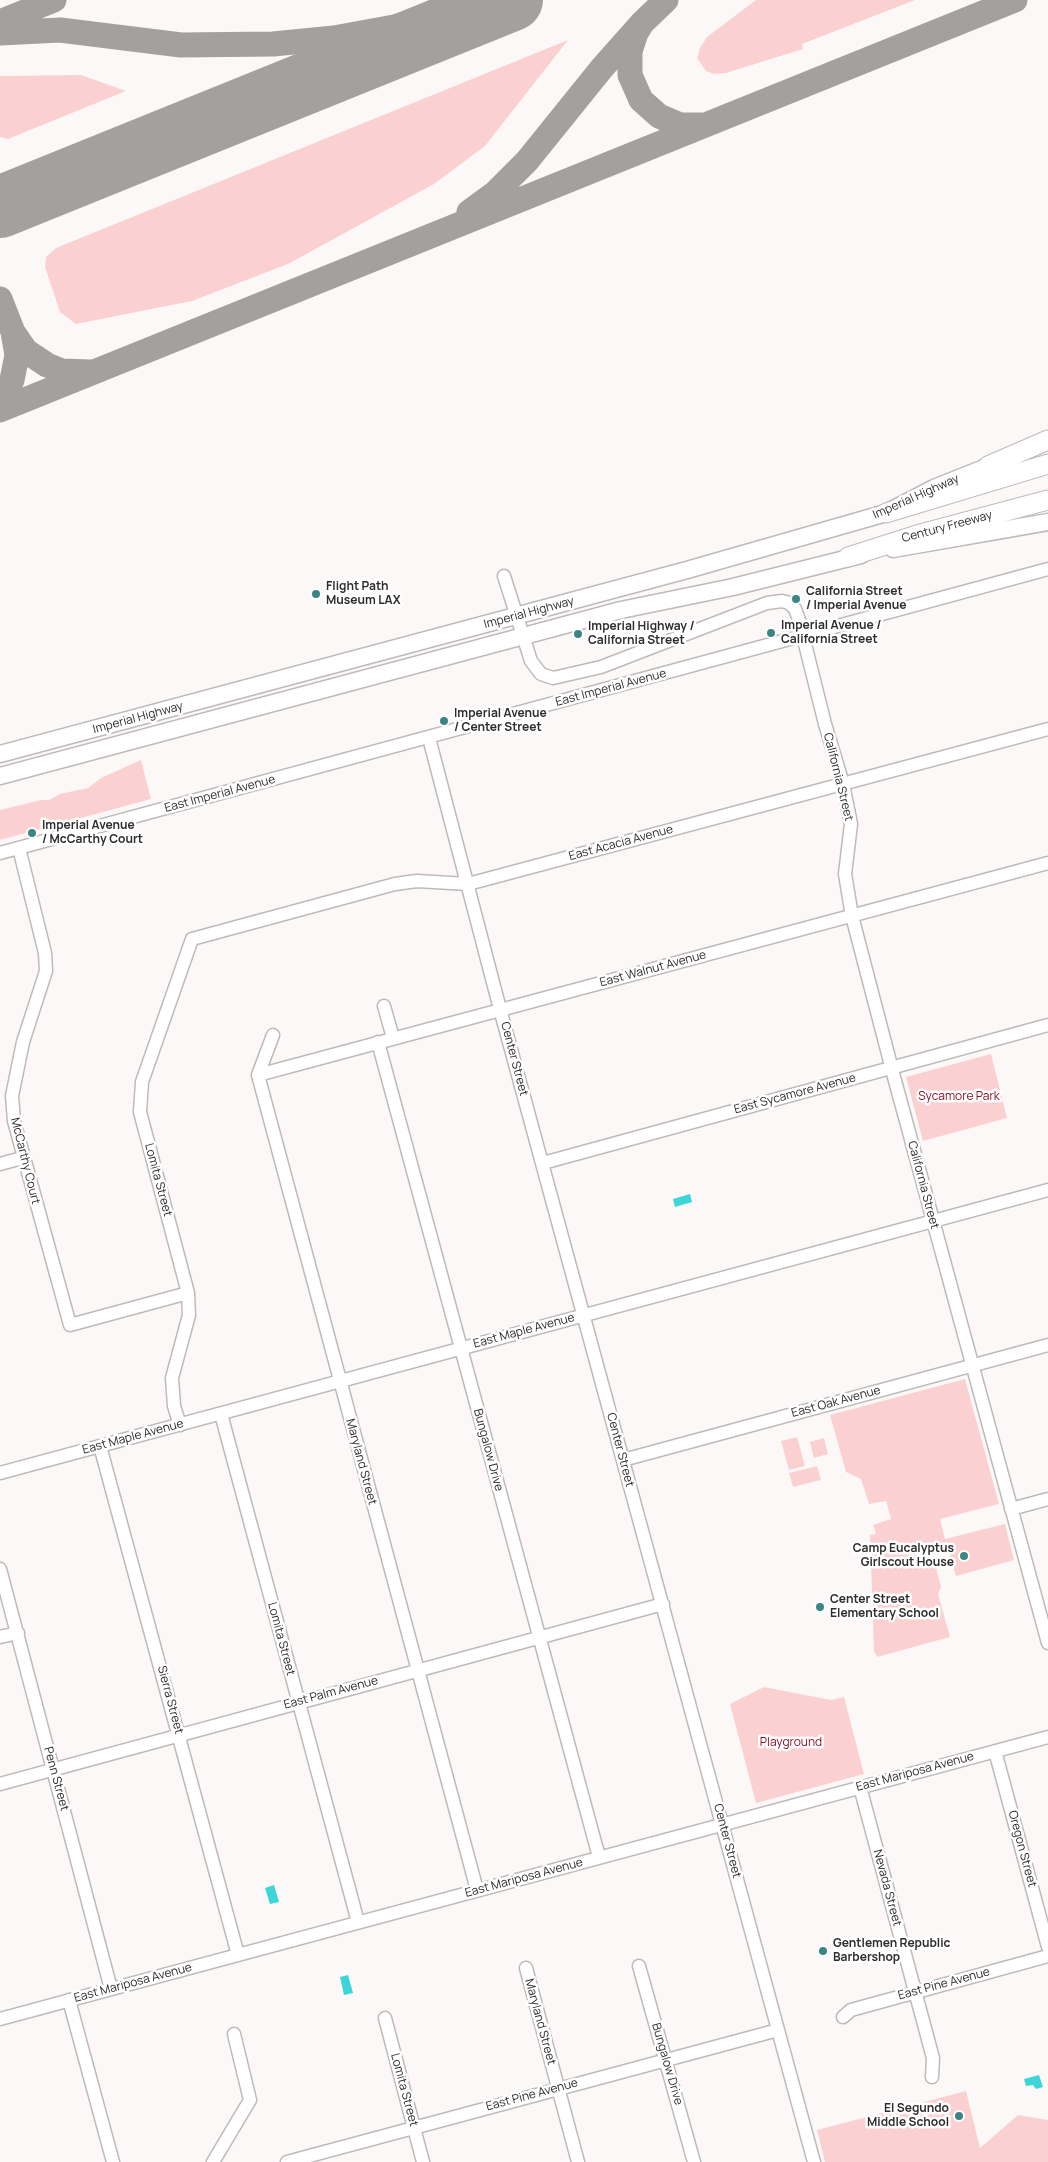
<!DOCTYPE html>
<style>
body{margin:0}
canvas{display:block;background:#fdf8f8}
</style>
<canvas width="1048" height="2162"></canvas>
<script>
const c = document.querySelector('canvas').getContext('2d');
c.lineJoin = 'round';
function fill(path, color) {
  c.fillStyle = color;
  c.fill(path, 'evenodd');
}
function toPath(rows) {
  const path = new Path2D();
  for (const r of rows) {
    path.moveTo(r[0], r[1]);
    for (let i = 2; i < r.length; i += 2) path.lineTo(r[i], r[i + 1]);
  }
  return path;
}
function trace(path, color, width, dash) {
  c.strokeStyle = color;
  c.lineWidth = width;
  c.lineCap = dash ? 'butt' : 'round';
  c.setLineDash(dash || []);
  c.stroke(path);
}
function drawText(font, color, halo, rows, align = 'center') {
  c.font = font + ' Manrope,sans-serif';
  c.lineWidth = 5;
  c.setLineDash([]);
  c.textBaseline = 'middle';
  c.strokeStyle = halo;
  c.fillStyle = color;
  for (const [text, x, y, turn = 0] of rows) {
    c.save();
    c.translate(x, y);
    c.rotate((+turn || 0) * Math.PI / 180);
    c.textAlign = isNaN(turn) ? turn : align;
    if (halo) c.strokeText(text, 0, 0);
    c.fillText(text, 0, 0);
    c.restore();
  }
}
fill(toPath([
 [756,0,915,0,802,44,803,49,726,73,714,74,706,71,697,58,700,48,707,37],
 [568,40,485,146,434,184,288,264,192,301,76,324,60,312,45,267,46,257,56,248],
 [81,75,126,91,8,139,0,137,0,76],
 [141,760,151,799,0,840,0,810,41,800,49,800,60,794,88,788,101,778],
 [991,1054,1007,1118,923,1141,906,1077],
 [965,1379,999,1504,940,1519,945,1539,1005,1524,1014,1560,956,1576,948,1549,932,1553,941,1587,938,1594,950,1637,877,1657,874,1651,870,1535,876,1534,873,1525,891,1519,886,1501,869,1504,861,1479,846,1472,830,1415],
 [797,1437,805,1466,789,1470,781,1441],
 [824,1438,828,1454,814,1458,810,1442],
 [817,1466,821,1480,793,1487,789,1473],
 [764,1687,831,1700,844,1697,864,1774,756,1803,730,1704],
 [966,2091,980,2148,1018,2115,1048,2120,1048,2162,825,2162,817,2130]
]), '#fad1d0');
fill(toPath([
 [690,1194,692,1202,675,1207,673,1199],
 [274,1885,279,1902,270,1904,265,1888],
 [348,1975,353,1993,344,1995,340,1977],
 [1039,2075,1043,2087,1036,2089,1033,2085,1026,2086,1024,2079]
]), '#3cd5d8');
trace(toPath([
 [666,0,642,23,636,33,630,51,630,75,641,100,659,116,680,125,704,125],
 [0,22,54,0],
 [0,33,60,30,181,45,273,44,334,38,394,27,495,0],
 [469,212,495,193,527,161,602,68,642,23],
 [0,221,14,206,39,191],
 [0,299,13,332,17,355,12,380,0,401],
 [13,332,26,351,47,365,62,371,90,372],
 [0,410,1015,0]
]), '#a3a0a0', 25);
trace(toPath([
 [0,207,512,0]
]), '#a3a0a0', 62);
const minor = toPath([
 [504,576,531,661,541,674,553,678,601,667,767,603,782,601,789,603,795,609,799,620,824,720],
 [825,724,843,784,851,824,845,874,852,916,894,1077,1048,1643],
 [429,738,500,1009,814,2162],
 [19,848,45,953,46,971,23,1042,12,1096,14,1121,70,1325,188,1293],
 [0,853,1048,569],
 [384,1006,393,1038],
 [273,1035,258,1075,477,1890],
 [378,1042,599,1857],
 [258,1075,1048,863],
 [543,1163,1048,1025],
 [0,1164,22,1158],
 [221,1414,358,1922],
 [180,1425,174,1406,172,1378,189,1315,188,1293,140,1112,142,1082,192,939,395,884,417,881,468,884,1048,729],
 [100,1446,238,1955],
 [623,1460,1048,1345],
 [0,1473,1048,1190],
 [1011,1509,1048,1499],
 [0,1569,111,1989],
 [0,1637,18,1633],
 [995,1751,1048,1947],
 [0,1784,663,1604],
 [860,1787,933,2058,932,2077],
 [639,1966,694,2162],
 [526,1968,578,2162],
 [69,2000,113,2162],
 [843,2017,851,2010,1048,1956],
 [385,2018,423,2162],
 [0,2019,1048,1737],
 [213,2162,250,2100,234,2034],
 [287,2162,778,2030]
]);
const major = toPath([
 [893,549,1048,522],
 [0,754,687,570,886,513,934,488,999,462],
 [0,776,621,610,733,587,861,555]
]);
const highway = toPath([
 [988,466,1048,440],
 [886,513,1048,464],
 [848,557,917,535,1048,500]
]);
trace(minor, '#bfbaba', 15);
trace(major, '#bfbaba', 19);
trace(highway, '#bfbaba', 21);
trace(minor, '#fff', 12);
trace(major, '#fff', 16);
trace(highway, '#fff', 19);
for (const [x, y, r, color] of [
 [316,594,5,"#3c8586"],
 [796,599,5,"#3c8586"],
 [771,633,5,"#3c8586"],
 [578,634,5,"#3c8586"],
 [444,721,5,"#3c8586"],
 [32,833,5,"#3c8586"],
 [964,1556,5,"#3c8586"],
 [820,1607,5,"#3c8586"],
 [823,1951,5,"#3c8586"],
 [959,2116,5,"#3c8586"]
]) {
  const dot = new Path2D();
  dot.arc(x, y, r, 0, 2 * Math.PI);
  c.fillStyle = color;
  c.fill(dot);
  trace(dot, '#fff', 2);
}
drawText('12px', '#2e2d2d', '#fff', [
 ["Imperial Highway",916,497,-24],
 ["Century Freeway",947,527,-15],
 ["Imperial Highway",529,613,-15],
 ["East Imperial Avenue",611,688,-15],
 ["Imperial Highway",138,718,-15],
 ["California Street",838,777,76],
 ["East Imperial Avenue",220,794,-15],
 ["East Acacia Avenue",621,843,-15],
 ["East Walnut Avenue",653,969,-15],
 ["Center Street",514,1059,75],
 ["East Sycamore Avenue",795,1094,-15],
 ["McCarthy Court",25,1161,76],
 ["Lomita Street",158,1180,75],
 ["California Street",923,1185,75],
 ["East Maple Avenue",524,1331,-15],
 ["East Oak Avenue",836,1402,-15],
 ["East Maple Avenue",133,1437,-15],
 ["Bungalow Drive",488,1450,75],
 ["Center Street",620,1450,75],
 ["Maryland Street",361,1462,75],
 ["Lomita Street",281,1639,75],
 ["East Palm Avenue",331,1693,-15],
 ["Sierra Street",170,1700,75],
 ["East Mariposa Avenue",915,1772,-15],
 ["Penn Street",56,1779,75],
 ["Center Street",727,1841,75],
 ["Oregon Street",1022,1849,75],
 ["East Mariposa Avenue",524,1878,-15],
 ["Nevada Street",887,1888,75],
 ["East Mariposa Avenue",133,1983,-15],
 ["East Pine Avenue",944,1984,-15],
 ["Maryland Street",540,2022,75],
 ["Bungalow Drive",667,2064,74],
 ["Lomita Street",404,2090,75],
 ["East Pine Avenue",532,2095,-15]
]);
drawText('bold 12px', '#2e2d2d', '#fff', [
 ["Flight Path",326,587],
 ["Museum LAX",326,601],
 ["California Street",806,592],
 ["/ Imperial Avenue",806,606],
 ["Imperial Avenue /",781,626],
 ["California Street",781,640],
 ["Imperial Highway /",588,627],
 ["California Street",588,641],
 ["Imperial Avenue",454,714],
 ["/ Center Street",454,728],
 ["Imperial Avenue",42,826],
 ["/ McCarthy Court",42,840],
 ["Camp Eucalyptus",954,1549,"right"],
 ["Girlscout House",954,1563,"right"],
 ["Center Street",830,1600],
 ["Elementary School",830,1614],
 ["Gentlemen Republic",833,1944],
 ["Barbershop",833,1958],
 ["El Segundo",949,2109,"right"],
 ["Middle School",949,2123,"right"]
], 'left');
drawText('12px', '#8b1226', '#fff', [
 ["Sycamore Park",959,1097],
 ["Playground",791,1743]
]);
</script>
